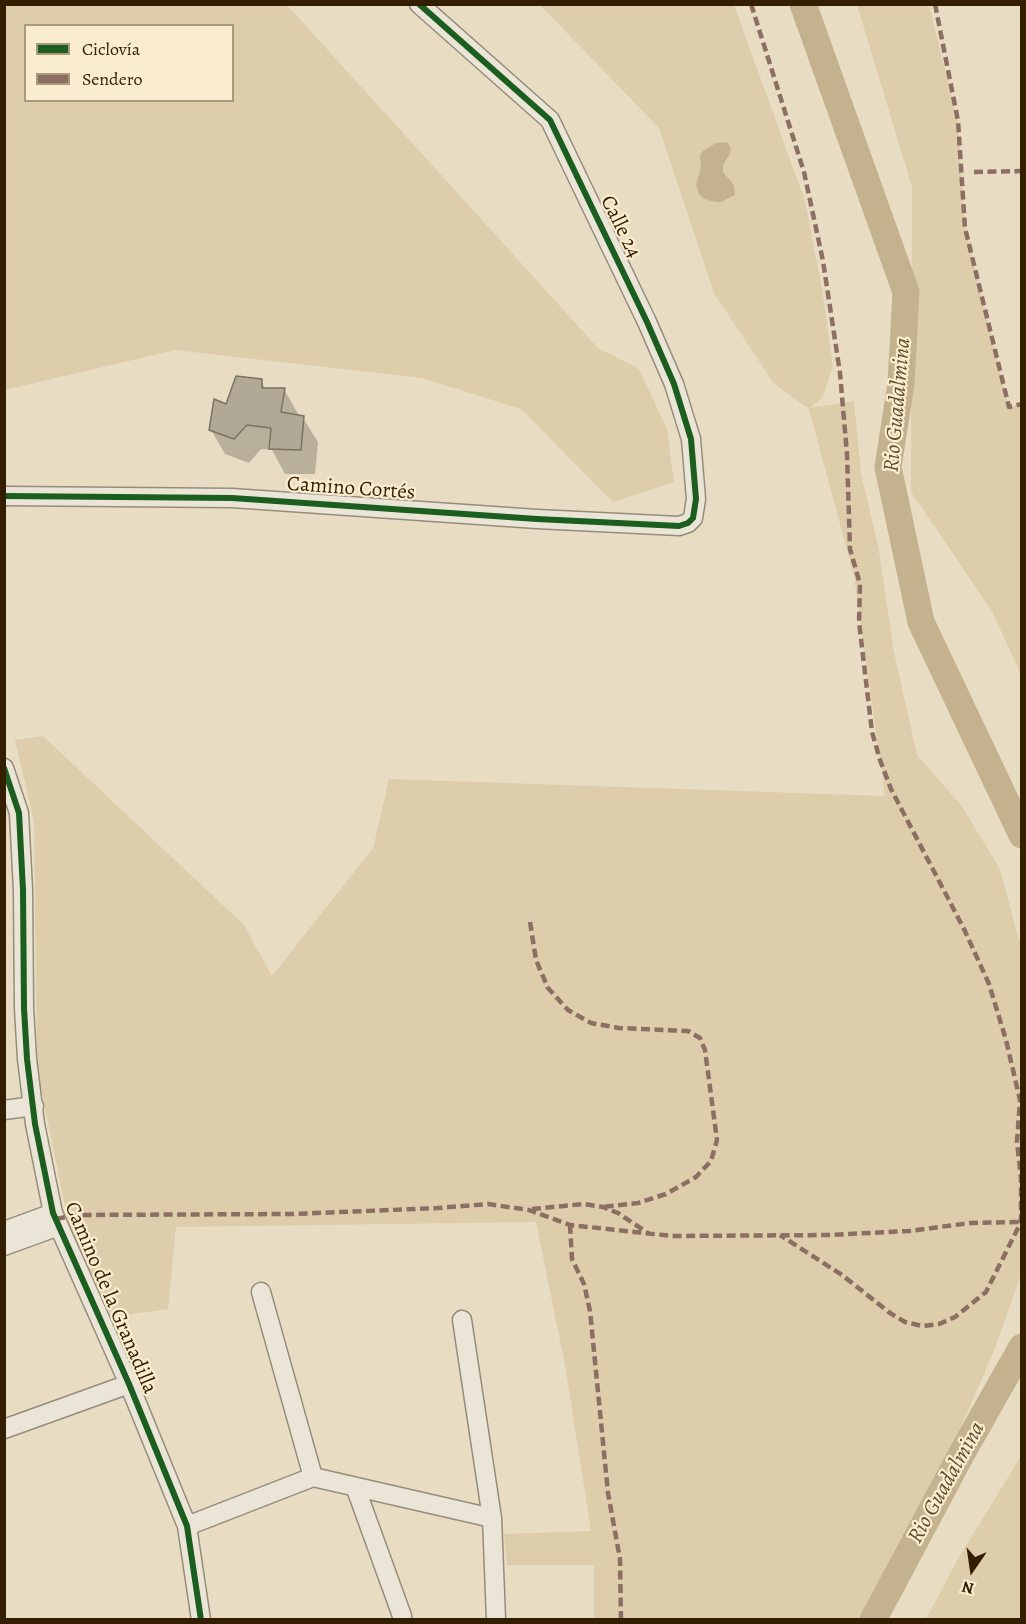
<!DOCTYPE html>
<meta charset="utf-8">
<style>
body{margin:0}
#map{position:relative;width:1026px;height:1624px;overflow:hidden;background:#e8dcc3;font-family:Alegreya,serif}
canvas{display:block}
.frame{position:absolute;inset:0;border:6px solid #331e00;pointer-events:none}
.legend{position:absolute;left:24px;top:24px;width:210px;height:78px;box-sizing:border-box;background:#faecce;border:2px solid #aa9a7c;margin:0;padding:8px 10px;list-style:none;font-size:18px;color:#331e00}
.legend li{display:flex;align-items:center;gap:12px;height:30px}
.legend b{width:30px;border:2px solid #aa9a7c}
.north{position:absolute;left:942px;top:1540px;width:60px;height:60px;-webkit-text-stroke:4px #faecce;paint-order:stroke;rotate:193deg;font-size:16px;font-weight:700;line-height:24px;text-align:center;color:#331e00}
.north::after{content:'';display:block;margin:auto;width:21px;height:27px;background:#331e00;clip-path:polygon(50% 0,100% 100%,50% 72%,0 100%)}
</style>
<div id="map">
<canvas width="1026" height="1624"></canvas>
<div class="frame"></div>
<ul class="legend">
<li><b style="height:8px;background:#1b5e20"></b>Ciclovía</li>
<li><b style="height:8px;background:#8d6e63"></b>Sendero</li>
</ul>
<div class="north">N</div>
</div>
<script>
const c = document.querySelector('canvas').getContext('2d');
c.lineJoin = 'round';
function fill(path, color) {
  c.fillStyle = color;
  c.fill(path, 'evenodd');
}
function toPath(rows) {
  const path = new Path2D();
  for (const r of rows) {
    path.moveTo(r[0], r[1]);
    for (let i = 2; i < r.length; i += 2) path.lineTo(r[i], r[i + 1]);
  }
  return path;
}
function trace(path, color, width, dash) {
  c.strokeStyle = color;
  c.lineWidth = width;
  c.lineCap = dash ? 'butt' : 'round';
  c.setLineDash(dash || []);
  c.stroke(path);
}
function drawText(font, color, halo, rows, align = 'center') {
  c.font = font + ' Alegreya,serif';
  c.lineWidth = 4.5;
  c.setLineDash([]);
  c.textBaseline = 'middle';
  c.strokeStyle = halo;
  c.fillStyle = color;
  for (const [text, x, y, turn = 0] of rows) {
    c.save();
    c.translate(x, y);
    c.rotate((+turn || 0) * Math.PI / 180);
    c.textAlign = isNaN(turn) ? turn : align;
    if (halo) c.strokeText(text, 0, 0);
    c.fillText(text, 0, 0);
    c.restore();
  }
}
fill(toPath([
 [4,5,287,5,598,348,639,369,667,429,674,482,613,502,521,409,422,378,175,350,5,390],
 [26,26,232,26,232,100,26,100],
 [540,5,734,5,805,201,822,288,833,366,823,397,810,408,854,401,861,474,878,545,894,652,917,755,961,805,1000,869,1021,947,1021,1275,992,1356,934,1487,869,1619,594,1619,594,1565,507,1565,504,1534,591,1531,565,1365,536,1222,176,1227,168,1309,113,1317,70,1231,37,1068,34,821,15,740,43,736,243,924,272,976,373,848,389,779,885,796,854,576,809,409,774,384,714,293,659,128],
 [857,5,929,5,958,121,965,228,1009,407,1021,404,1021,675,992,611,911,492,912,187],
 [1021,1456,1021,1619,926,1619,958,1559]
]), '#decdaa');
fill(toPath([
 [724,142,728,143,731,148,730,154,723,165,723,172,734,185,735,195,721,202,716,202,704,199,699,194,696,185,701,167,700,155,703,151,716,143]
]), '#c4b18e');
fill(toPath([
 [261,380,266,390,284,389,298,414,297,416,303,418,318,442,315,474,285,474,272,450,261,449,249,463,225,454,211,430,227,406]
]), '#0003');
trace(toPath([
 [803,4,906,292,901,384,888,467,921,622,1022,835],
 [873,1620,962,1453,1022,1347]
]), '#c4b18e', 27);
const building = toPath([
 [236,376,262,379,262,388,285,388,281,412,304,416,301,450,269,449,271,428,247,425,234,439,209,430,214,399,226,404,236,376]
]);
fill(building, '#b2a896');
trace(building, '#7b7261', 1.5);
const minor = toPath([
 [4,496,232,498,537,519,679,526,688,523,693,518,696,499,691,439,674,384,647,322,550,120,419,4],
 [4,768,19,813,23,890,24,1008,27,1059,35,1124,53,1213,129,1384,187,1526,201,1620],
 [4,1110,34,1106],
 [4,1231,53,1213],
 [4,1246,59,1226],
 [4,1429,129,1384],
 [313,1477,492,1518,462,1320],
 [356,1489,402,1616,402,1620],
 [492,1518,496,1620],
 [187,1526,313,1477,261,1292]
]);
trace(minor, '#968c7a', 21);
trace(minor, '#ebe5d8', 18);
trace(toPath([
 [751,4,804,172,823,261,840,373,847,454,850,549,860,584,859,622,872,732,880,760,891,789,964,929,989,984,1006,1040,1020,1100,1017,1142,1021,1178,1021,1222,986,1292,955,1317,939,1324,922,1326,905,1322,890,1313,842,1275,780,1235],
 [935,4,958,121,965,228,1009,407,1022,404],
 [974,172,1022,171],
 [530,922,536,960,548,988,568,1010,591,1023,619,1028,688,1031,700,1038,705,1050,717,1140,711,1161,696,1177,666,1194,638,1203,603,1207],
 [532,1209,584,1204,603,1207,618,1213,648,1233],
 [56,1219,76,1215,294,1214,438,1208,488,1204,529,1210,570,1225,672,1236,828,1235,909,1231,970,1223,1022,1222],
 [570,1225,572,1259,584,1284,590,1311,608,1493,620,1559,621,1620]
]), '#8d6e63', 4.5, [9, 4.5]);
trace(toPath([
 [4,496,232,498,537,519,679,526,688,523,693,518,696,499,691,439,674,384,647,322,550,120,419,4],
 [4,768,19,813,23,890,24,1008,27,1059,35,1124,53,1213,129,1384,187,1526,201,1620]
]), '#1b5e20', 6);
drawText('21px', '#331e00', '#faecce', [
 ["Calle 24",620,227,64],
 ["Camino Cortés",351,489,4],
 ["Camino de la Granadilla",110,1298,67]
]);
drawText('italic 22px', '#604b2a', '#faecce', [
 ["Rio Guadalmina",898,405,-85],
 ["Rio Guadalmina",947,1483,-61]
]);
</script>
